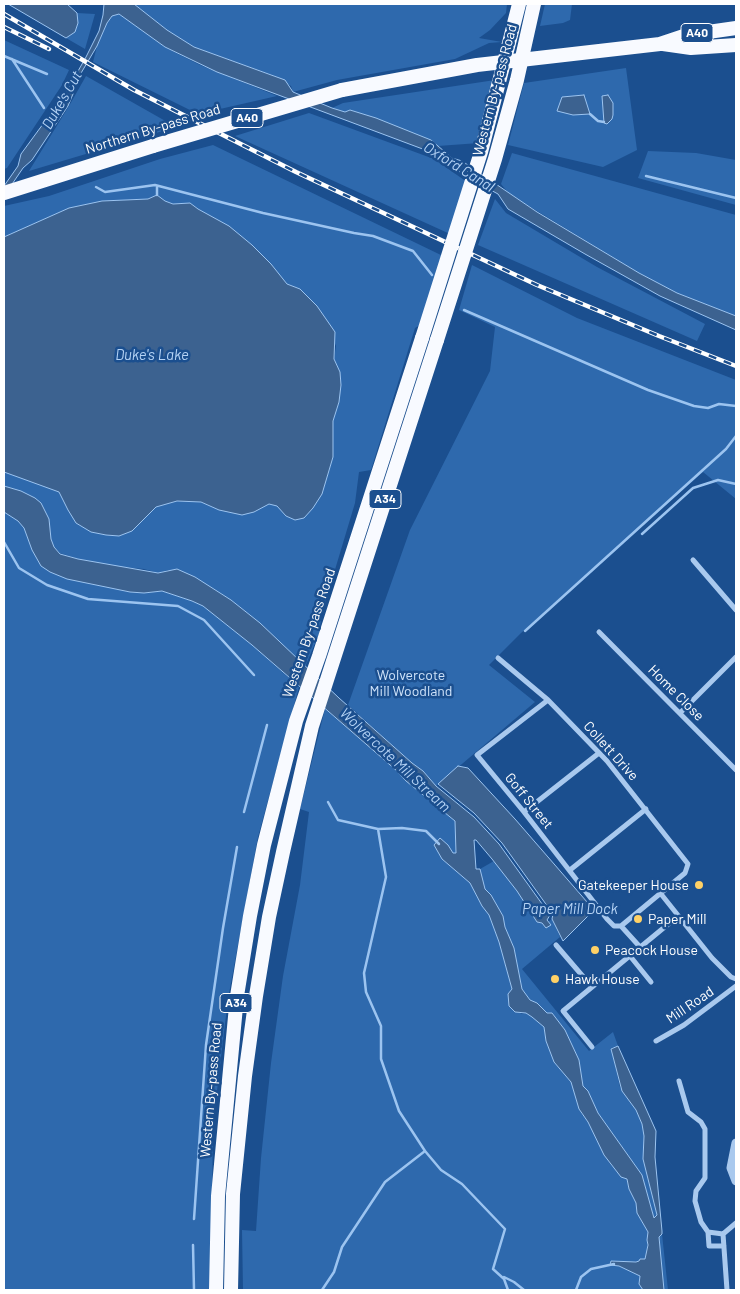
<!DOCTYPE html>
<style>
body{margin:0}
#map{position:relative;width:740px;height:1294px;overflow:hidden;background:#1b4f8f;font-family:Barlow,sans-serif}
canvas{display:block}
.frame{position:absolute;inset:0;border:5px solid #fff;pointer-events:none}
</style>
<div id="map">
<canvas width="740" height="1294"></canvas>
<div class="frame"></div>
</div>
<script>
const c = document.querySelector('canvas').getContext('2d');
c.lineJoin = 'round';
function fill(path, color) {
  c.fillStyle = color;
  c.fill(path, 'evenodd');
}
function toPath(rows) {
  const path = new Path2D();
  for (const r of rows) {
    path.moveTo(r[0], r[1]);
    for (let i = 2; i < r.length; i += 2) path.lineTo(r[i], r[i + 1]);
  }
  return path;
}
function trace(path, color, width, dash) {
  c.strokeStyle = color;
  c.lineWidth = width;
  c.lineCap = dash ? 'butt' : 'round';
  c.setLineDash(dash || []);
  c.stroke(path);
}
function drawText(font, color, halo, rows, align = 'center') {
  c.font = font + ' Barlow,sans-serif';
  c.lineWidth = 5;
  c.setLineDash([]);
  c.textBaseline = 'middle';
  c.strokeStyle = halo;
  c.fillStyle = color;
  for (const [text, x, y, turn = 0] of rows) {
    c.save();
    c.translate(x, y);
    c.rotate((+turn || 0) * Math.PI / 180);
    c.textAlign = isNaN(turn) ? turn : align;
    if (halo) c.strokeText(text, 0, 0);
    c.fillText(text, 0, 0);
    c.restore();
  }
}
fill(toPath([
 [134,4,507,4,506,13,490,30,479,38,502,42,489,43,455,59,337,80,293,92,291,86,275,76,194,47,167,30],
 [545,4,572,4,570,20,563,23,540,26],
 [77,13,95,14,85,49,66,38,75,32,78,23],
 [119,14,165,47,178,54,200,65,277,96,198,114,93,62,97,46,107,23,112,16],
 [4,40,69,70,62,85,7,168,4,169],
 [626,68,637,150,603,167,508,145,524,83],
 [86,76,176,127,29,171,69,106],
 [495,80,479,143,438,146,431,140,376,118,350,110,345,112,332,108,343,103],
 [309,113,434,159,467,182,450,234,235,136],
 [213,145,443,256,420,325,415,328,371,470,359,472,355,503,322,613,319,634,305,667,260,623,231,600,216,590,168,570,158,573,144,569,122,567,78,559,60,553,54,547,51,539,50,529,35,498,21,491,4,486,4,472,51,488,59,492,64,500,132,531,156,507,177,501,201,502,219,510,254,512,269,504,277,505,286,516,295,520,328,474,333,457,333,421,339,402,340,372,334,359,336,346,323,316,317,306,300,289,287,284,271,264,252,245,228,226,198,209,190,203,173,204,165,201,157,195,148,199,102,201,69,208,4,237,4,206,49,196,160,159],
 [648,151,696,153,736,160,736,205,638,178],
 [512,153,736,215,736,316,677,293,639,273,509,194,501,184],
 [495,199,506,213,597,267,705,324,697,341,478,245],
 [472,265,577,318,736,380,736,499,703,472,521,633,489,665,535,702,436,786,423,771,412,763,348,705,410,530,490,371,495,327,459,310],
 [4,512,18,521,24,528,32,550,107,587,130,592,144,593,162,591,192,601,203,606,252,645,299,687,258,837,228,999,213,1124,211,1290,4,1290],
 [325,709,455,821,456,854,453,853,448,845,440,838,442,859,470,883,482,906,489,915,499,942,509,979,521,1014,526,1013,532,1017,544,1027,546,1041,554,1062,571,1082,581,1113,588,1122,611,1165,627,1179,629,1189,636,1203,637,1213,648,1232,647,1256,645,1259,639,1261,611,1265,619,1266,640,1276,639,1284,643,1290,243,1290,242,1230,256,1231,261,1158,271,1063,283,976,300,885,309,812,300,809],
 [494,861,517,891,537,922,551,925,548,922,552,919,560,937,522,969,589,1051,613,1032,618,1046,611,1048,620,1087,636,1110,642,1124,644,1136,643,1159,657,1216,654,1218,642,1175,598,1113,588,1091,583,1086,579,1060,565,1030,552,1013,547,1013,537,1003,530,1000,522,989,514,948,505,927,503,916,491,895,485,889,480,869],
 [662,1234,668,1290,664,1290,662,1280,659,1236]
]), '#2e69ad');
const water = toPath([
 [8,4,67,4,77,13,78,23,75,32,66,38,8,4],
 [104,4,134,4,167,30,194,47,285,80,293,92,332,108,345,112,350,110,376,118,431,140,452,158,462,161,537,212,639,273,677,293,736,316,736,330,660,296,585,254,508,209,498,194,463,175,444,157,217,72,165,47,119,14,112,16,107,23,97,46,74,85,73,94,68,106,32,160,23,168,4,196,4,186,18,166,21,154,65,94,86,57,99,31,103,15,104,4],
 [584,95,590,114,573,115,557,111,562,97,584,95],
 [608,95,613,103,613,115,612,119,607,124,604,123,602,96,608,95],
 [157,195,165,201,173,204,190,203,198,209,229,226,252,245,271,264,287,284,300,289,317,306,335,332,334,359,340,372,341,385,339,402,333,421,333,457,322,494,313,508,304,518,295,520,286,516,277,506,269,504,254,512,242,515,219,510,201,502,177,501,156,507,132,531,119,536,106,535,91,532,76,523,68,510,59,492,4,472,4,237,69,208,102,201,148,199,157,195],
 [4,486,21,491,35,498,41,503,49,519,51,539,54,547,60,554,78,559,158,573,177,569,195,577,231,600,260,623,339,698,412,763,423,771,436,786,474,817,499,844,550,915,547,920,551,925,546,928,542,923,537,922,517,891,492,859,476,840,474,840,476,869,480,869,485,889,491,895,503,916,505,927,514,948,522,989,530,1000,537,1003,547,1013,552,1013,565,1030,579,1060,583,1086,588,1091,598,1113,642,1175,654,1218,657,1215,643,1159,644,1136,642,1124,636,1110,622,1091,611,1049,618,1046,656,1131,655,1157,662,1231,662,1234,659,1237,664,1290,643,1290,639,1284,640,1276,619,1266,610,1265,611,1261,636,1262,639,1261,640,1259,645,1259,648,1245,647,1240,648,1232,637,1213,636,1203,629,1189,627,1179,621,1177,604,1155,588,1122,579,1109,571,1082,554,1062,546,1041,544,1027,532,1017,526,1013,515,1012,509,1006,508,994,512,989,499,942,489,915,482,906,470,883,442,859,434,845,440,838,448,845,453,853,456,853,455,821,406,781,397,771,252,645,203,606,192,601,162,591,144,593,130,592,67,579,50,572,41,566,32,550,24,528,18,521,4,512,4,486],
 [458,766,468,768,515,819,594,910,563,941,552,919,553,914,502,843,474,813,438,784,458,766]
]);
fill(water, '#3c6290');
trace(water, '#9cc4f0', 1);
trace(toPath([
 [4,56,47,74],
 [12,59,44,108],
 [590,114,598,121,604,122],
 [646,176,736,198],
 [96,187,105,192,155,185,263,213,354,233,373,236,413,251,432,275],
 [157,195,157,186],
 [464,310,648,390,694,406,708,408,719,404,736,406],
 [642,534,693,488,718,480,736,484],
 [4,542,19,568,47,585,88,599,178,606,204,620,254,675],
 [525,631,726,449,736,436],
 [328,802,338,820,378,829,402,828,426,831,439,844],
 [244,812,267,725],
 [378,829,386,877,364,973,366,992,381,1026,381,1059,399,1111,425,1151],
 [194,1219,206,1045,223,928,237,847],
 [193,1245,194,1290],
 [504,1277,514,1282,524,1290],
 [322,1290,334,1272,342,1247,385,1182,425,1151,441,1170,462,1184,505,1229,493,1269,504,1279,508,1290],
 [576,1290,581,1277,591,1269,614,1264]
]), '#9cc4f0', 2.5);
trace(toPath([
 [693,560,736,610],
 [599,632,736,770],
 [498,658,548,700,607,761,688,864,685,873,621,926],
 [548,700,477,755,524,812,607,919,614,926,621,926],
 [680,713,736,657],
 [524,812,599,753],
 [570,870,646,809],
 [661,894,712,958,731,977,736,979],
 [621,926,640,947],
 [556,945,592,987],
 [630,956,651,982],
 [656,1041,684,1025,736,986],
 [592,1047,563,1011,678,916],
 [679,1081,688,1112,701,1122,705,1129,705,1178,696,1191,695,1201,701,1222,708,1232,723,1234,736,1223],
 [708,1232,709,1246,724,1246],
 [723,1234,727,1290]
]), '#a9c9ee', 5);
trace(toPath([
 [736,1143,731,1168,736,1181]
]), '#a9c9ee', 9);
trace(toPath([
 [663,44,691,48,736,45],
 [342,90,477,65,660,44,687,35,736,28],
 [4,193,153,146],
 [216,1290,218,1196,237,996,250,916,264,845,296,721,319,656,422,338],
 [231,1290,233,1194,245,1076,256,996,269,917,283,852,312,726,437,340]
]), '#f8faff', 14);
const rail = toPath([
 [4,14,134,90,296,172,537,285,659,336,736,366],
 [4,27,49,49]
]);
trace(rail, '#fff', 4.5);
trace(rail, '#1b4f8f', 2.5, [8]);
trace(toPath([
 [153,146,342,90],
 [422,338,481,152,519,4],
 [437,340,495,159,517,80,534,4]
]), '#f8faff', 14);
for (const [x, y, r, color] of [
 [699,885,5,"#ffd166"],
 [638,919,5,"#ffd166"],
 [595,950,5,"#ffd166"],
 [555,979,5,"#ffd166"]
]) {
  const dot = new Path2D();
  dot.arc(x, y, r, 0, 2 * Math.PI);
  c.fillStyle = color;
  c.fill(dot);
  trace(dot, '#1b4f8f', 2);
}
for (const [x, y, w] of [
 [697,33,32],
 [247,118,32],
 [385,499,32],
 [236,1003,32]
]) {
  const box = new Path2D();
  box.roundRect(x - w / 2, y - 9.5, w, 19, 4);
  c.fillStyle = '#1b4f8f';
  c.fill(box);
  trace(box, '#fff', 1);
}
drawText('bold 12px', '#fff', null, [
 ["A40",697,33],
 ["A40",247,118],
 ["A34",385,499],
 ["A34",236,1003]
]);
drawText('14px', '#fff', '#1b4f8f', [
 ["Western By-pass Road",495,90,-75],
 ["Northern By-pass Road",153,129,-17],
 ["Western By-pass Road",309,633,-71],
 ["Home Close",676,693,45],
 ["Collett Drive",611,751,48],
 ["Goff Street",529,801,51],
 ["Mill Road",690,1005,-34],
 ["Western By-pass Road",211,1090,-85]
]);
drawText('14px', '#cfe3fa', '#1b4f8f', [
 ["Wolvercote",411,675],
 ["Mill Woodland",411,691]
]);
drawText('14px', '#fff', '#1b4f8f', [
 ["Gatekeeper House",689,885,"right"],
 ["Paper Mill",648,919],
 ["Peacock House",605,950],
 ["Hawk House",565,979]
], 'left');
drawText('italic 15px', '#b5d3f5', '#1b4f8f', [
 ["Duke's Cut",62,100,-60],
 ["Oxford Canal",459,167,32],
 ["Duke's Lake",152,355],
 ["Wolvercote Mill Stream",395,760,43],
 ["Paper Mill Dock",570,909]
]);
</script>
